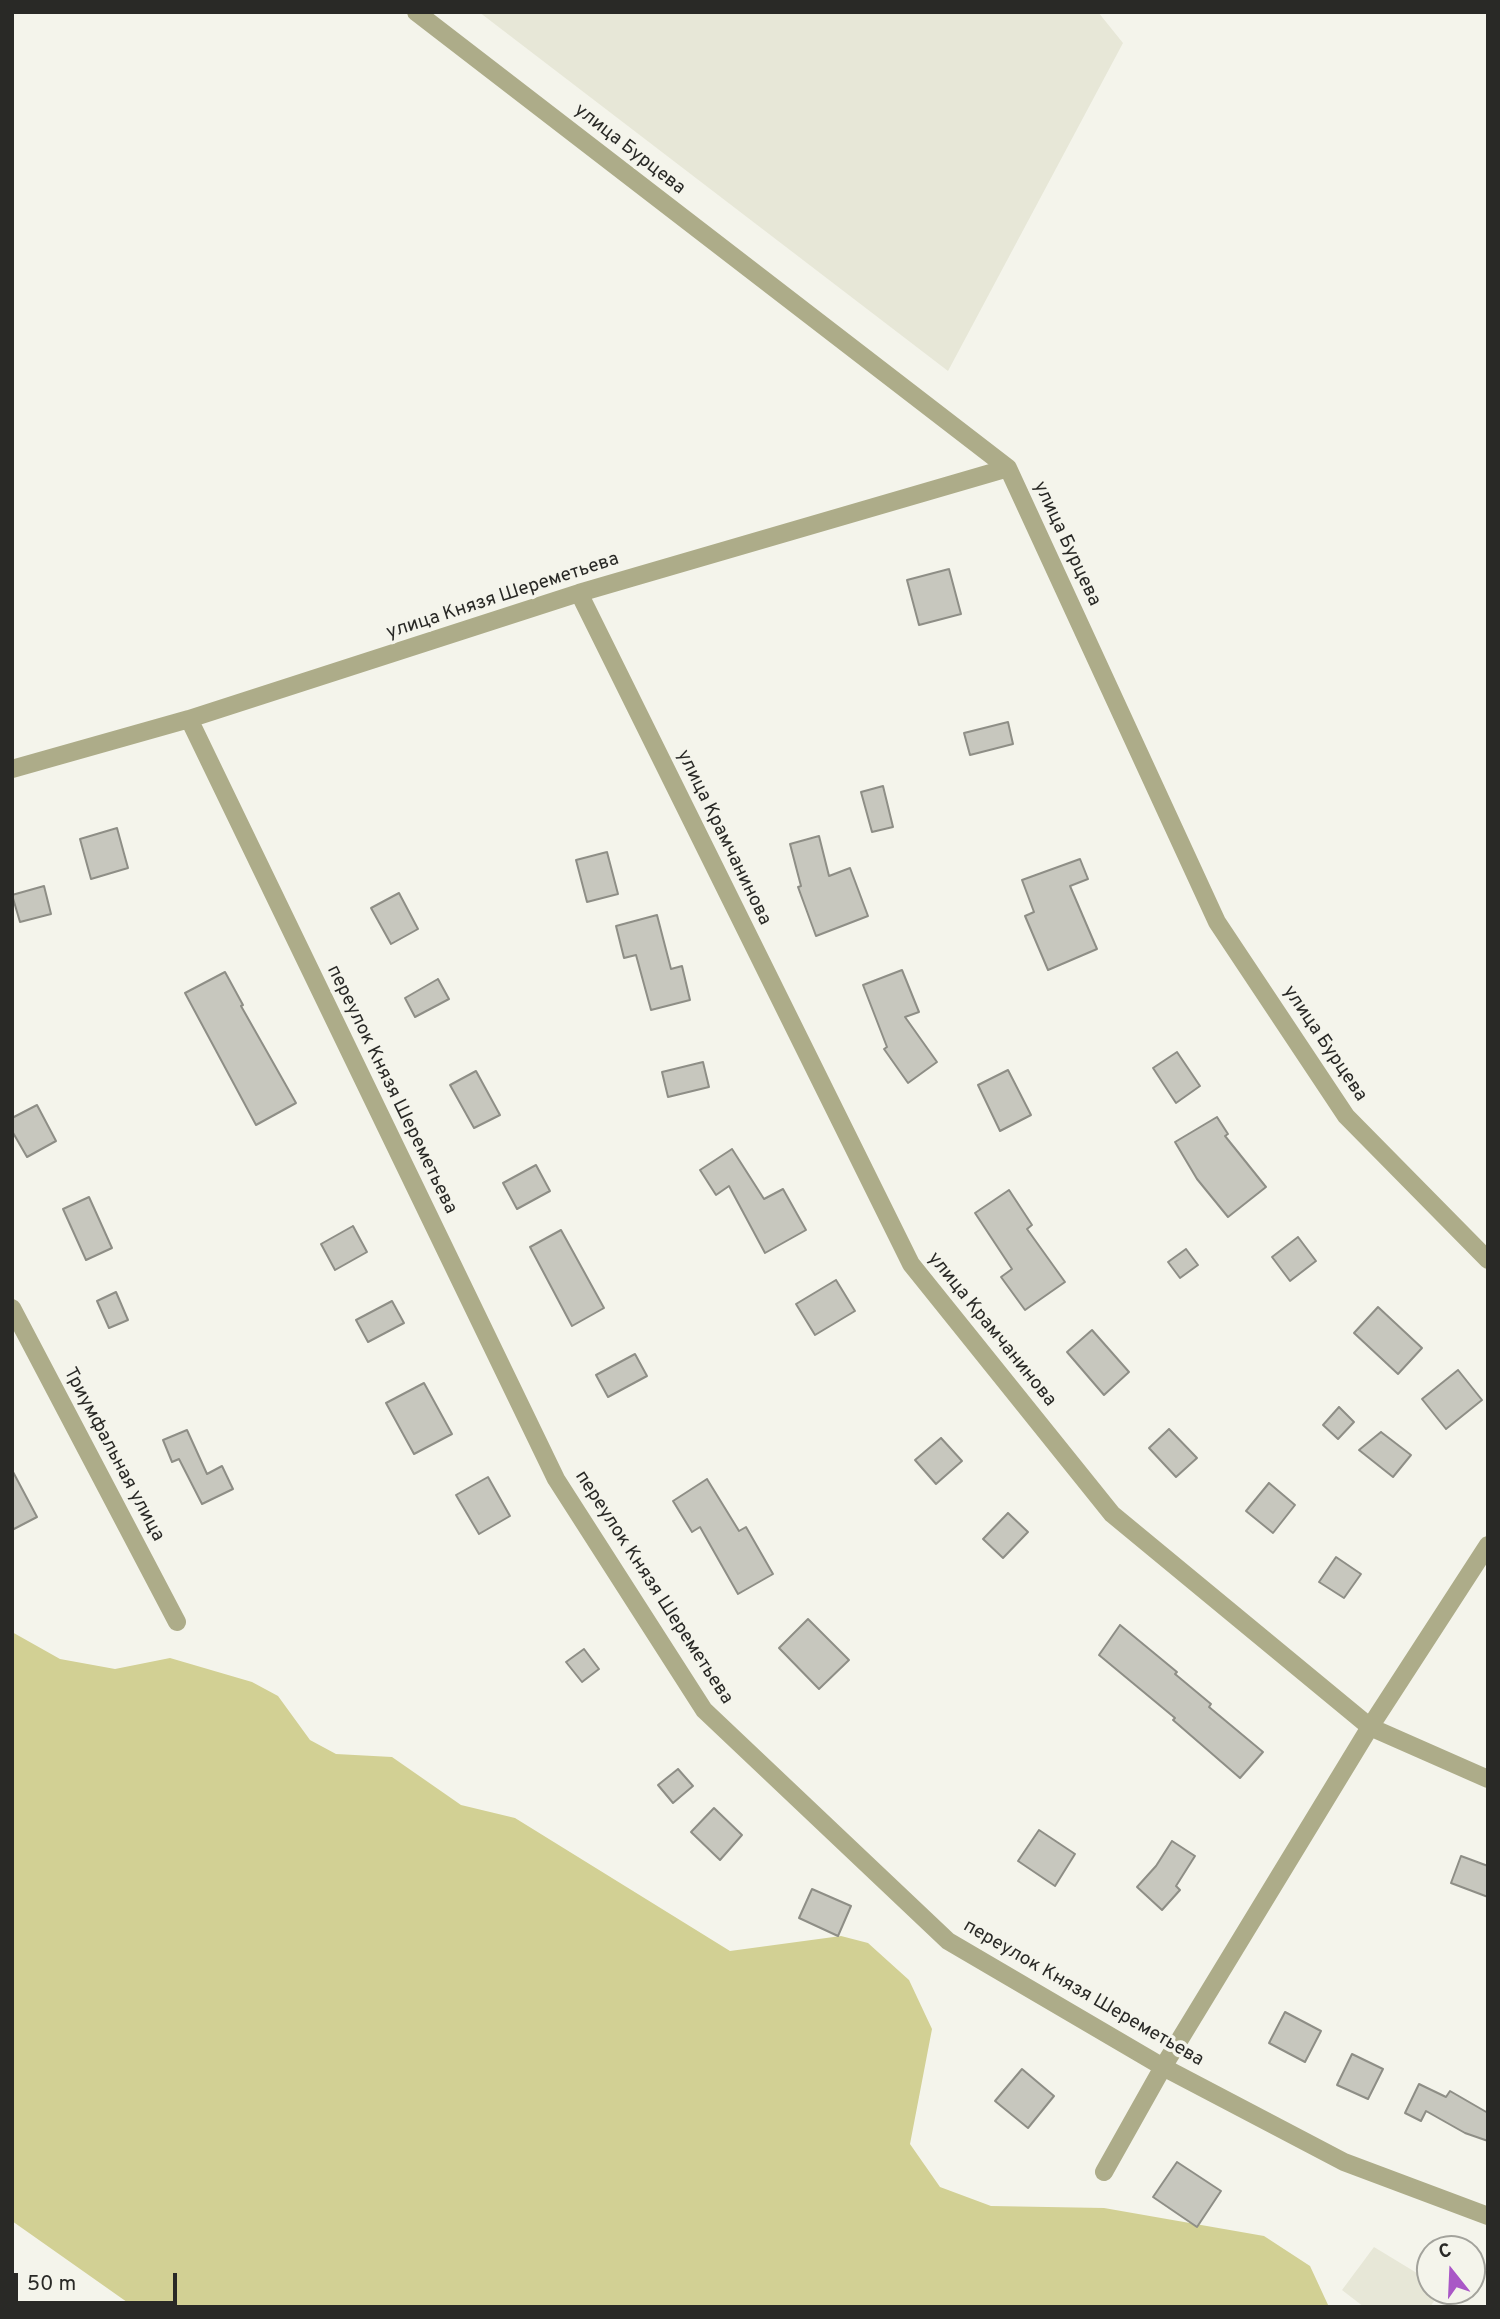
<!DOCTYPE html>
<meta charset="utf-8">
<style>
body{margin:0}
#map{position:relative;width:1500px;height:2319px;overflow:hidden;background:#f4f4eb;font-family:Overpass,sans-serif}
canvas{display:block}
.frame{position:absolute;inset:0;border:14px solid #292926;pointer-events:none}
.north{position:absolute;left:1416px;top:2235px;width:70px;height:70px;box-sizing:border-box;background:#f4f4eb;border:2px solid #a3a39c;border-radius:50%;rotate:342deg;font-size:19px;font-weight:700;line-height:28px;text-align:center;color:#292926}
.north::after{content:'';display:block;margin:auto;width:24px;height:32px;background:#a957c6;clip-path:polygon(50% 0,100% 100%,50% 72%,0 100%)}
.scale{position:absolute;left:14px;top:2273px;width:163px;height:32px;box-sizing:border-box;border:4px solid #292926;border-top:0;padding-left:9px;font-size:21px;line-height:24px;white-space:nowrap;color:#292926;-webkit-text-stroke:5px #f4f4eb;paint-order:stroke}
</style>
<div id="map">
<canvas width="1500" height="2319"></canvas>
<div class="frame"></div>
<div class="north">С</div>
<div class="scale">50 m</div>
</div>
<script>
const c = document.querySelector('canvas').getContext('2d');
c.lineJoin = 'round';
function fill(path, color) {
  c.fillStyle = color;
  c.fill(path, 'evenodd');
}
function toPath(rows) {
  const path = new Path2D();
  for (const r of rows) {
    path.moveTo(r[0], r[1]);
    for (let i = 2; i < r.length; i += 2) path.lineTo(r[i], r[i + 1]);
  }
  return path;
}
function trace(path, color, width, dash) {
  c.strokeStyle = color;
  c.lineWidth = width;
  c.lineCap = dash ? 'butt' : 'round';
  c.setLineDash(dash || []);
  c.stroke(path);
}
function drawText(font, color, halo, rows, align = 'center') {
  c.font = font + ' Overpass,sans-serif';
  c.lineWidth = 7;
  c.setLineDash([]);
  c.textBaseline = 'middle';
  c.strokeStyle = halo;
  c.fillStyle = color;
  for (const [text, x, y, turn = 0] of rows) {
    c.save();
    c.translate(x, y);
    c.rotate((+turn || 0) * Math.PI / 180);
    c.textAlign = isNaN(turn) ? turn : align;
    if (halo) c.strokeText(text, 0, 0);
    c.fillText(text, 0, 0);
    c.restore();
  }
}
fill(toPath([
 [479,12,1098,12,1123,43,948,371],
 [1374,2247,1430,2281,1430,2291,1441,2291,1430,2307,1364,2307,1342,2290]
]), '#e7e7d7');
fill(toPath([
 [12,1632,60,1659,115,1669,170,1658,252,1682,278,1696,310,1740,336,1754,392,1757,461,1805,515,1818,730,1951,841,1936,868,1943,909,1980,932,2029,910,2144,940,2187,991,2206,1104,2208,1264,2236,1310,2266,1329,2307,134,2307,12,2221]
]), '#d2d094');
const building = toPath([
 [949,569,961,614,919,625,907,580,949,569],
 [1008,722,1013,744,970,755,964,733,1008,722],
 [883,786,893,827,872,832,861,792,883,786],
 [117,828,128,868,91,879,80,839,117,828],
 [819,836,829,876,850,868,868,916,816,936,798,887,801,886,790,844,819,836],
 [607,852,618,894,587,902,576,860,607,852],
 [1080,859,1088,879,1070,886,1097,949,1048,970,1025,916,1034,912,1022,880,1080,859],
 [44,886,51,914,20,922,12,895,44,886],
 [399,893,418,929,391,944,371,908,399,893],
 [657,915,671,969,682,966,690,1000,651,1010,636,955,624,958,616,926,657,915],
 [902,970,919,1012,905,1017,937,1062,908,1083,884,1049,887,1047,863,985,902,970],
 [225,972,243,1005,241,1006,296,1103,256,1125,185,993,225,972],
 [438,979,449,999,415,1017,405,998,438,979],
 [1177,1052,1200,1086,1176,1103,1153,1068,1177,1052],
 [703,1062,709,1087,668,1097,662,1072,703,1062],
 [1008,1070,1031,1115,1000,1131,978,1085,1008,1070],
 [476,1071,500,1115,474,1128,450,1085,476,1071],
 [37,1105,56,1141,27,1157,12,1131,12,1118,37,1105],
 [1217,1117,1228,1134,1225,1136,1266,1187,1228,1217,1197,1179,1175,1142,1217,1117],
 [732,1149,764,1199,783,1189,806,1230,765,1253,729,1186,716,1195,700,1170,732,1149],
 [536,1165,550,1191,517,1209,503,1183,536,1165],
 [1009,1190,1032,1225,1027,1229,1065,1282,1025,1310,1001,1277,1012,1269,975,1213,1009,1190],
 [89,1197,112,1248,86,1260,63,1209,89,1197],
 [353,1226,367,1252,335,1270,321,1244,353,1226],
 [561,1230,604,1308,572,1326,530,1247,561,1230],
 [1298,1237,1316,1261,1290,1281,1272,1257,1298,1237],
 [1186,1249,1198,1265,1180,1278,1168,1262,1186,1249],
 [836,1280,855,1311,815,1335,796,1304,836,1280],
 [116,1292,128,1320,109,1328,97,1301,116,1292],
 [392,1301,404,1323,368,1342,356,1320,392,1301],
 [1378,1307,1422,1348,1398,1374,1354,1333,1378,1307],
 [1092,1330,1129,1372,1104,1395,1067,1352,1092,1330],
 [635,1354,647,1376,608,1397,596,1375,635,1354],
 [1458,1370,1482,1400,1446,1429,1422,1399,1458,1370],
 [424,1383,452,1434,414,1454,386,1403,424,1383],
 [1339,1407,1354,1422,1338,1439,1323,1425,1339,1407],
 [1169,1429,1197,1458,1176,1477,1149,1448,1169,1429],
 [187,1430,207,1474,222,1466,233,1489,202,1504,179,1459,172,1462,163,1440,187,1430],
 [1381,1432,1411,1455,1393,1477,1359,1450,1381,1432],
 [941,1438,962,1461,936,1484,915,1460,941,1438],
 [12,1470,37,1517,12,1530,12,1470],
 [488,1477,510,1516,479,1534,456,1495,488,1477],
 [707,1479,739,1531,746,1527,773,1574,738,1594,700,1527,692,1532,673,1501,707,1479],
 [1269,1483,1295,1505,1273,1533,1246,1511,1269,1483],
 [1008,1513,1028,1532,1003,1558,983,1539,1008,1513],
 [1336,1557,1361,1574,1344,1598,1319,1582,1336,1557],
 [808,1619,849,1660,819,1689,779,1648,808,1619],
 [1120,1625,1177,1672,1175,1674,1211,1704,1209,1707,1263,1752,1240,1778,1173,1720,1175,1718,1099,1655,1120,1625],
 [584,1649,599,1669,582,1682,566,1662,584,1649],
 [678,1769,693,1786,673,1803,658,1785,678,1769],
 [714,1808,742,1835,720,1860,691,1832,714,1808],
 [1039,1830,1075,1854,1055,1886,1018,1861,1039,1830],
 [1172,1841,1195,1856,1176,1886,1180,1890,1162,1910,1137,1887,1156,1866,1172,1841],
 [1461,1856,1488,1866,1488,1897,1451,1883,1461,1856],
 [812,1889,851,1906,838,1936,799,1918,812,1889],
 [1285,2012,1321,2031,1305,2062,1269,2043,1285,2012],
 [1352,2054,1383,2069,1368,2099,1337,2085,1352,2054],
 [1022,2069,1054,2096,1028,2128,995,2101,1022,2069],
 [1419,2084,1446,2097,1450,2091,1488,2113,1488,2141,1465,2133,1426,2111,1421,2121,1405,2113,1419,2084],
 [1177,2162,1221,2191,1197,2227,1153,2197,1177,2162]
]);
fill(building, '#c7c7be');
trace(building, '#8e8e86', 2);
trace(toPath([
 [416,12,1008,468,1217,922,1346,1116,1488,1260],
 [579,593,911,1264,1112,1514,1370,1727,1488,1779],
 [189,719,556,1479,704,1710,948,1941,1163,2067,1344,2162,1488,2216],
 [12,769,189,719,579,593,1008,468],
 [12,1308,177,1622],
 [1104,2172,1163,2067,1370,1727,1488,1545]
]), '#adac89', 18);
drawText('19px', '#292926', '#f4f4eb', [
 ["улица Бурцева",629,150,38],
 ["улица Бурцева",1066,544,65],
 ["улица Князя Шереметьева",503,597,-18],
 ["улица Крамчанинова",723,838,64],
 ["улица Бурцева",1324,1044,56],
 ["переулок Князя Шереметьева",391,1090,64],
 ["улица Крамчанинова",991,1330,51],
 ["Триумфальная улица",113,1455,62],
 ["переулок Князя Шереметьева",653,1588,57],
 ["переулок Князя Шереметьева",1083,1994,30]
]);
</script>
